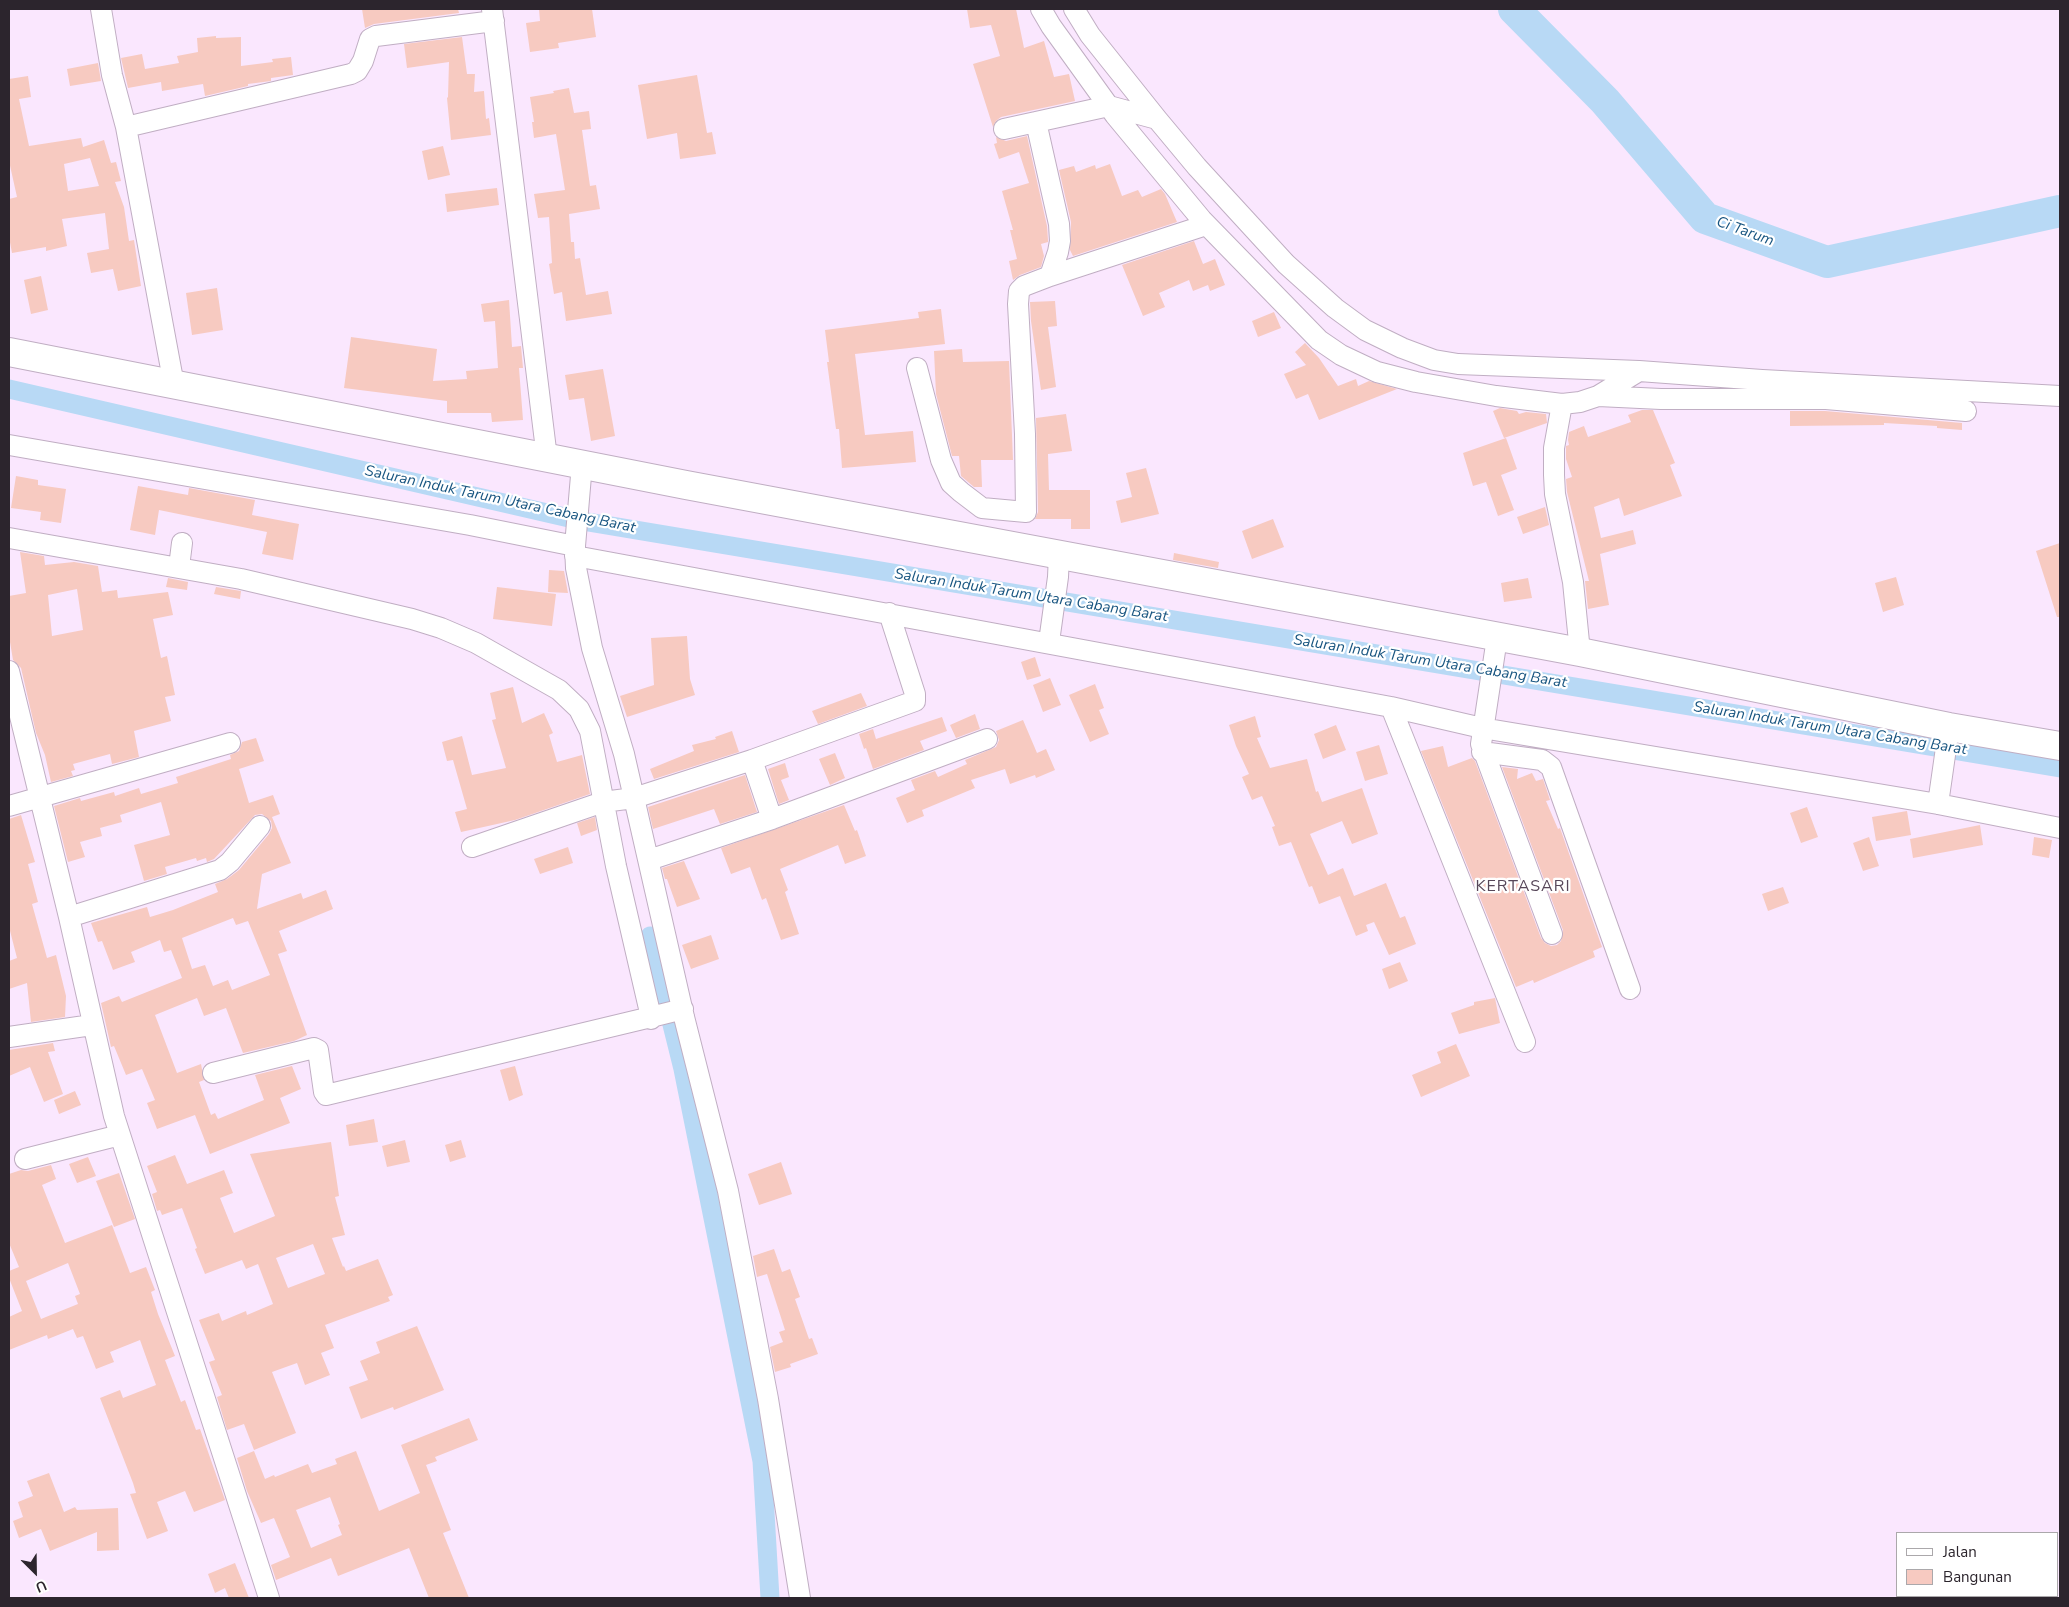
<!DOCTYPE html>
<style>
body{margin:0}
#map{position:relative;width:2069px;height:1607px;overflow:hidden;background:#fae7fe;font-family:"Nunito Sans",sans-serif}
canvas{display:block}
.frame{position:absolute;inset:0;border:10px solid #2c252d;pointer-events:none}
.legend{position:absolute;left:1896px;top:1532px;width:162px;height:65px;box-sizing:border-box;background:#fff;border:1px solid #aba8ab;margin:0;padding:6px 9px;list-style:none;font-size:15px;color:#2c252d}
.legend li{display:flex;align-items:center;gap:10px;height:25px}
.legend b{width:25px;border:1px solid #aba8ab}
.north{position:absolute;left:10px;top:1547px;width:50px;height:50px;-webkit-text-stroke:4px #fff;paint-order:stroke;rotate:157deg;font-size:14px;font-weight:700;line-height:20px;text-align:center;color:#2c252d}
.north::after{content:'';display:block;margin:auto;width:18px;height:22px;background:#2c252d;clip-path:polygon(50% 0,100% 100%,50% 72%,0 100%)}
</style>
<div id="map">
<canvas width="2069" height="1607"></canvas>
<div class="frame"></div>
<ul class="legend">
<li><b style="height:6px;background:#fff"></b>Jalan</li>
<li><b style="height:14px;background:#f7cac1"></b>Bangunan</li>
</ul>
<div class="north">U</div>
</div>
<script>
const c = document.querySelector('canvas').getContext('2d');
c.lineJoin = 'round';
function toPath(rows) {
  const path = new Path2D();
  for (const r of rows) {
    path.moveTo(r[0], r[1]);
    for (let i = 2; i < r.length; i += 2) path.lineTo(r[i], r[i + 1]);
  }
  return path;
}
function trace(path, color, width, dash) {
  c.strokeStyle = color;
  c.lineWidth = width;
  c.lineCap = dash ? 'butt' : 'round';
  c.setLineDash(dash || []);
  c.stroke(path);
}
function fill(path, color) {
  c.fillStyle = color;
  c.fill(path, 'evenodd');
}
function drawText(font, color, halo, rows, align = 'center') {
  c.font = font + ' "Nunito Sans",sans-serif';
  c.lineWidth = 4.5;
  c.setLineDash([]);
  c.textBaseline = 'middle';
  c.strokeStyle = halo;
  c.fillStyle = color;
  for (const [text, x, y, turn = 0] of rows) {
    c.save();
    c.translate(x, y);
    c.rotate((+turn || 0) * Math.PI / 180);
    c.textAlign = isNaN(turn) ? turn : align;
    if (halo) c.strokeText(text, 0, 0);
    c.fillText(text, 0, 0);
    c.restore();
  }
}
trace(toPath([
 [9,389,582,521,2060,768],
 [650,936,683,1069,762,1461,770,1598]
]), '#b8d9f5', 19);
trace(toPath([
 [1514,9,1605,101,1705,218,1827,262,2060,211]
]), '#b8d9f5', 32);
fill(toPath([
 [362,9,458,9,459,13,374,24,365,28],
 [539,9,592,9,596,37,558,43,559,48,530,52,526,23,540,21],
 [967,9,1016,9,1024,48,1044,41,1054,77,1069,74,1075,101,1001,117,996,121,993,127,973,64,1000,56,991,25,970,28],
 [216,36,216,38,241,37,241,66,273,62,272,59,291,57,293,75,271,78,271,81,248,84,248,86,205,96,203,84,162,91,161,82,128,88,121,58,142,54,145,69,179,63,177,56,198,52,197,38],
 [462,37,467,74,475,74,474,92,484,91,486,119,489,118,491,135,451,140,447,98,448,97,449,62,407,68,404,44],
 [98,63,101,81,70,86,67,69],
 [697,75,707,133,712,132,716,154,680,159,677,133,647,139,638,85],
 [28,76,31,97,19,99,29,146,81,138,83,147,104,140,111,163,116,162,121,181,115,182,124,207,129,241,134,240,141,286,118,291,113,269,91,273,87,253,109,249,105,213,62,219,67,246,46,251,46,247,12,253,9,237,9,199,17,197,9,161,9,79],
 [90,158,99,186,68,191,64,164],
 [569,88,574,113,589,111,591,129,582,130,590,186,596,185,600,209,569,214,571,242,574,242,575,259,580,258,586,295,608,291,612,314,566,321,562,292,554,294,549,264,552,263,549,217,538,218,534,194,565,190,556,134,534,138,532,122,534,122,530,97,554,93,553,91],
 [1027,136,1047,226,1048,240,1048,242,1041,244,1044,256,1041,267,1020,275,1013,280,1009,261,1017,259,1010,230,1013,230,1002,191,1029,183,1019,152,999,159,994,144,997,143,996,137,1006,141],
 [443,146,450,175,428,180,422,151],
 [1110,164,1122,196,1138,190,1142,197,1161,189,1165,194,1177,222,1073,256,1070,250,1071,222,1059,170,1074,166,1076,172,1095,165,1096,169],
 [497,188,499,205,447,212,445,194],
 [1194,241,1203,264,1215,259,1225,285,1210,291,1208,285,1193,291,1189,280,1159,293,1165,307,1143,316,1122,265],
 [41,276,48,310,31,314,24,280],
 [217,288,223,330,192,335,186,293],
 [509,300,512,347,521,346,523,368,519,368,523,420,492,422,491,413,447,413,447,401,344,388,351,337,437,349,433,381,467,379,466,371,498,368,495,321,484,322,481,304],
 [1055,301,1057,326,1048,327,1056,387,1041,390,1031,321,1030,302],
 [941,309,945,344,855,354,865,435,913,431,916,462,842,468,839,429,836,429,827,362,829,362,825,330,919,318,918,312],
 [1274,312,1281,328,1258,337,1252,321],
 [1305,343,1319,358,1338,386,1356,379,1358,386,1369,381,1397,389,1319,420,1308,394,1296,399,1284,374,1306,365,1295,352],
 [962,349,963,362,1009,361,1013,460,981,460,982,487,974,487,961,476,959,456,952,456,936,394,934,351],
 [603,369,615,436,591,441,584,398,569,400,565,375],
 [1500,408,1517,411,1519,414,1526,412,1546,414,1547,423,1504,438,1493,411],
 [1642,410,1653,410,1675,463,1670,465,1682,496,1624,516,1619,498,1594,507,1601,538,1633,530,1636,544,1600,554,1609,605,1588,609,1585,581,1589,581,1567,492,1566,479,1572,477,1566,459,1566,446,1569,445,1568,440,1569,432,1584,426,1588,437,1631,422,1628,415],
 [1790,411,1825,411,1962,423,1962,430,1937,428,1937,426,1884,423,1884,425,1790,426],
 [1066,414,1072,451,1048,454,1049,490,1090,490,1090,529,1071,529,1071,519,1035,519,1038,512,1036,418],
 [1506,438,1517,469,1501,475,1514,510,1498,516,1486,482,1473,486,1463,453],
 [1146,468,1159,514,1121,523,1116,501,1132,497,1126,473],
 [16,476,38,480,38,485,66,489,61,523,40,520,41,512,11,508],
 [138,486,188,495,189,488,255,500,252,515,299,524,293,560,262,554,267,532,159,510,155,535,130,530],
 [1545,507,1549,525,1523,534,1517,517],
 [1273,519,1284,547,1252,559,1242,531],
 [2060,543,2060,617,2057,617,2036,551],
 [20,552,44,556,45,565,74,562,98,566,102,592,117,590,118,598,168,592,173,615,153,619,161,658,167,656,175,695,165,697,171,721,134,731,139,757,112,764,110,754,73,764,75,770,71,771,73,776,51,782,45,755,36,733,21,668,13,660,9,636,9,596,26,593],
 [77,589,83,630,52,636,48,595],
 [1174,553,1219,562,1218,568,1173,560],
 [549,570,564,571,568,593,548,592],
 [1896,577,1904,605,1883,612,1875,583],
 [168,578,188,582,187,590,166,587],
 [1528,578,1532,598,1504,602,1501,583],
 [216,587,241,591,240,599,214,594],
 [497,587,556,594,552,626,493,619],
 [687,636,690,679,695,695,627,717,620,696,654,685,651,638],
 [1035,657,1041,676,1027,680,1021,662],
 [1050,678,1061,705,1043,712,1033,685],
 [1095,684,1104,708,1099,710,1109,734,1090,742,1069,695],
 [513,687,522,723,544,713,553,733,549,735,557,762,582,755,590,794,515,820,461,832,455,812,467,809,453,760,447,761,442,742,462,736,472,775,506,768,492,720,496,719,490,693],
 [861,693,867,706,818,724,812,711],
 [975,714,980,729,956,738,950,725],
 [1255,716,1261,737,1257,738,1270,768,1307,759,1316,792,1318,791,1322,802,1362,788,1378,834,1352,844,1342,821,1310,834,1328,875,1343,868,1354,896,1386,883,1400,918,1405,916,1416,944,1389,955,1374,922,1366,925,1368,931,1356,936,1340,896,1319,904,1312,886,1309,887,1291,842,1279,846,1272,827,1275,826,1262,796,1252,800,1242,777,1249,774,1236,746,1229,725],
 [942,717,947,731,920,741,924,750,873,769,866,748,864,749,859,734,873,729,876,739],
 [1023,720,1037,753,1046,749,1055,770,1036,778,1035,775,1010,784,1005,769,971,780,975,788,922,810,924,816,907,823,896,798,915,790,911,780,935,771,938,777,967,764,965,760,996,747,999,740,996,731],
 [1336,725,1346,750,1323,759,1314,734],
 [732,731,739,752,654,779,650,769,694,751,692,745,716,739,715,737],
 [256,738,264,761,239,769,249,803,273,795,280,814,272,817,291,863,262,874,257,909,301,893,303,899,326,890,333,909,279,931,287,951,278,954,307,1035,294,1041,243,1053,226,1008,204,1016,197,998,155,1015,177,1073,201,1064,204,1080,199,1082,211,1115,215,1113,218,1119,264,1100,255,1075,292,1066,301,1089,280,1098,290,1123,210,1154,195,1115,157,1129,147,1103,155,1100,142,1069,126,1075,114,1046,111,1047,101,1003,119,996,122,1002,182,978,171,950,164,952,160,940,131,952,135,962,113,970,102,941,98,942,91,923,147,907,150,917,173,910,218,892,215,884,227,879,239,870,269,834,272,828,271,821,262,814,255,815,214,859,207,862,206,858,197,861,196,858,165,867,167,874,144,881,134,845,170,835,161,802,120,815,122,822,100,828,102,836,80,842,85,857,68,862,54,806,80,798,81,801,114,792,115,796,139,788,141,794,178,783,176,777,231,759,230,755,239,751,242,742],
 [233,918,236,925,248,921,270,975,232,990,228,980,213,986,205,965,192,969,182,938],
 [1379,745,1388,774,1365,781,1356,752],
 [1443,746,1448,767,1472,758,1475,761,1541,938,1545,943,1551,946,1557,945,1561,941,1563,930,1502,767,1518,769,1517,779,1532,773,1536,781,1543,779,1550,800,1546,801,1558,829,1560,828,1602,947,1593,951,1595,957,1534,983,1533,980,1516,987,1421,751],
 [835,753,845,778,830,785,819,759],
 [785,763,789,777,781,780,789,800,779,804,768,769],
 [745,775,757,812,720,824,714,809,653,829,648,807],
 [844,805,855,831,857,830,866,856,845,864,838,845,780,869,788,890,785,892,799,934,781,940,766,898,762,900,750,867,731,874,721,848],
 [1807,807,1818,837,1801,843,1790,813],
 [1907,811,1911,835,1876,841,1872,817],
 [21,815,35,862,28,864,38,902,32,904,47,958,56,955,66,996,65,1017,31,1022,27,983,9,989,9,961,17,958,9,927,9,819],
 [595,817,597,830,581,836,577,823],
 [1980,825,1983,845,1913,858,1910,839],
 [1869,837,1879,866,1863,871,1853,843],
 [2034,837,2052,840,2049,858,2032,855],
 [568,847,573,863,540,874,534,859],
 [684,861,700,899,677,907,667,879,665,879,662,868],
 [1783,887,1789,903,1768,911,1762,894],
 [711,935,719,959,691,969,682,945],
 [1400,962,1408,981,1389,989,1382,969],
 [1495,998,1500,1023,1459,1034,1451,1013,1474,1005,1474,1002],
 [53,1043,55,1051,48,1052,63,1094,44,1102,30,1067,9,1076,9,1050],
 [1456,1044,1470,1076,1421,1097,1412,1075,1441,1063,1437,1052],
 [515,1066,523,1095,509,1101,500,1070],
 [75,1091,81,1105,59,1114,54,1100],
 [374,1119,378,1142,349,1146,346,1125],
 [405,1140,410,1162,387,1167,382,1146],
 [461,1140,466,1157,450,1162,445,1145],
 [331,1142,339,1196,335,1197,345,1235,332,1238,343,1267,344,1266,346,1271,378,1259,393,1295,388,1297,390,1301,325,1325,334,1348,321,1353,330,1375,305,1385,297,1363,272,1372,296,1433,254,1450,244,1424,227,1430,217,1397,222,1395,209,1362,215,1360,199,1320,219,1313,222,1321,246,1311,247,1315,273,1304,258,1264,246,1269,242,1260,205,1274,195,1249,197,1248,182,1208,162,1215,160,1210,157,1211,152,1194,157,1192,147,1166,175,1155,187,1184,224,1170,233,1193,220,1198,234,1233,275,1216,250,1154],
 [313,1244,325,1274,288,1288,276,1258],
 [88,1157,96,1176,77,1183,69,1164],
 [781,1162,792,1194,759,1205,748,1174],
 [51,1165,56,1179,42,1185,65,1243,112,1225,130,1273,146,1267,155,1290,151,1292,158,1314,175,1356,165,1360,181,1402,185,1400,196,1430,200,1429,225,1500,194,1512,185,1491,157,1502,168,1531,147,1539,130,1494,136,1493,133,1483,100,1398,120,1390,123,1398,156,1385,140,1340,110,1352,114,1362,96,1369,83,1336,77,1338,73,1329,48,1339,47,1335,9,1350,9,1317,22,1311,9,1278,9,1271,19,1267,9,1243,9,1174,21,1170,28,1171],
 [68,1263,80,1294,75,1296,78,1304,41,1319,26,1281],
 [119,1173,135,1219,114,1227,96,1181],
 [774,1249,782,1272,790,1269,800,1297,795,1299,809,1339,812,1338,818,1354,790,1364,791,1367,775,1372,770,1347,783,1342,779,1332,785,1330,767,1274,757,1277,753,1256],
 [417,1326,444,1390,394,1410,393,1407,361,1419,349,1387,368,1380,360,1361,380,1353,376,1342],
 [469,1418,478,1440,435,1457,437,1461,426,1465,451,1530,443,1533,469,1598,429,1598,409,1548,338,1576,331,1558,276,1580,271,1565,290,1557,274,1518,261,1523,247,1491,237,1458,254,1451,265,1479,274,1475,275,1477,308,1464,312,1473,337,1464,335,1459,356,1451,379,1511,420,1493,401,1445],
 [330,1497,340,1524,338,1525,342,1535,311,1548,296,1510],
 [49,1473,64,1512,75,1507,77,1510,118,1508,119,1550,97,1551,97,1532,50,1551,41,1529,19,1538,13,1521,23,1517,18,1502,33,1496,27,1481],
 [235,1563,249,1598,229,1598,225,1588,215,1593,208,1574]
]), '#f7cac1');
const minor = toPath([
 [101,9,112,75,126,127,174,385],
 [492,9,547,458],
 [1041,9,1051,26,1115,115,1202,220,1319,340,1341,355,1377,372,1416,382,1496,396,1562,404,1580,402,1598,396,1639,371],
 [1074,9,1090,35,1157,119,1197,167,1286,264,1335,308,1365,330,1402,348,1434,360,1458,364,1639,371,1762,380,2060,396],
 [1036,122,1059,224,1060,241,1058,252,1050,276],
 [126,127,351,74,357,71,363,61,370,39,376,36,494,21],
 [1004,129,1109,106,1157,119],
 [917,368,941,460,951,483,961,492,982,508,1026,512,1025,434,1018,304,1019,291,1024,286,1050,276,1206,225],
 [1598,396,1661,399,1826,399,1966,411],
 [1562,404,1554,448,1554,475,1555,494,1573,582,1580,652],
 [9,445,470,525,575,546],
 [582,464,575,546,576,568,592,648,624,754,684,1017,728,1191,768,1399,800,1598],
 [9,538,241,579,412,619,441,628,476,643,559,690,579,709,590,731,616,866,651,1017,683,1009],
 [575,556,1391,707,1482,728,1938,804,2060,828],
 [179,567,182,543],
 [1497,638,1481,744,1552,934],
 [1049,642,1058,577,1059,554],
 [9,671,69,917,114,1116,269,1598],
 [1391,707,1525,1042],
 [1482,752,1542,760,1551,767,1630,989],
 [752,760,915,701,915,694,889,613],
 [1938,804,1949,727],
 [9,806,230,743],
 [472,847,603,802,634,798,752,760,772,819],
 [649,860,772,819,987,739],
 [69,917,220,870,230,862,260,826],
 [9,1037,92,1025],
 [213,1073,314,1048,318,1050,324,1092,326,1095,651,1017,651,1019],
 [25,1159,120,1135]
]);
const primary = toPath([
 [9,352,686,485,1580,652,1949,727,2060,746]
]);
trace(minor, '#c0aec3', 22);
trace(primary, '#c0aec3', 30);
trace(minor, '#fff', 20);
trace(primary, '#fff', 28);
drawText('italic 15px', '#185580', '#fff', [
 ["Ci Tarum",1745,232,20],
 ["Saluran Induk Tarum Utara Cabang Barat",500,500,12],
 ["Saluran Induk Tarum Utara Cabang Barat",1031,596,9],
 ["Saluran Induk Tarum Utara Cabang Barat",1430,662,9],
 ["Saluran Induk Tarum Utara Cabang Barat",1830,729,9]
]);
c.letterSpacing = '1px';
drawText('16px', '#574759', '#fff', [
 ["KERTASARI",1523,887]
]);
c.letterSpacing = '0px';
</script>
